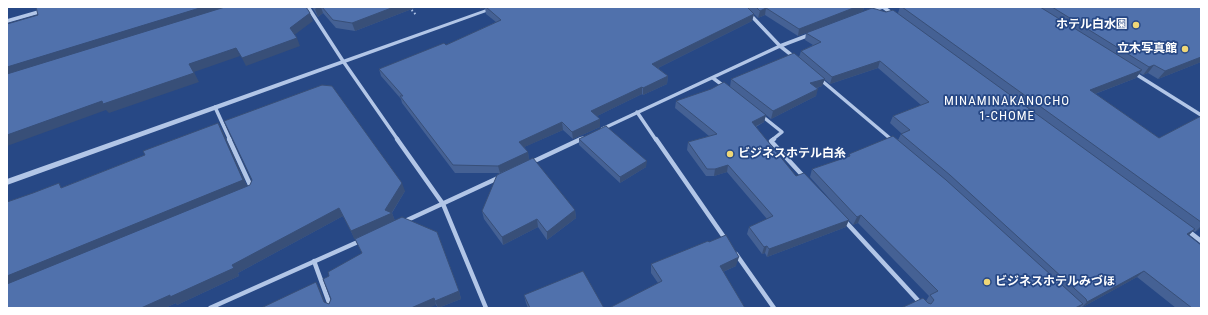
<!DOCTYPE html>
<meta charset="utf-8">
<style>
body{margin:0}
#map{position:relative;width:1208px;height:315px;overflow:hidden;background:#274885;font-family:"Roboto Condensed",sans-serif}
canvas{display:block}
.frame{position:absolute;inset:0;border:8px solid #fff;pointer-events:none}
</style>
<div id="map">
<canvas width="1208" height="315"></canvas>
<div class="frame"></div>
</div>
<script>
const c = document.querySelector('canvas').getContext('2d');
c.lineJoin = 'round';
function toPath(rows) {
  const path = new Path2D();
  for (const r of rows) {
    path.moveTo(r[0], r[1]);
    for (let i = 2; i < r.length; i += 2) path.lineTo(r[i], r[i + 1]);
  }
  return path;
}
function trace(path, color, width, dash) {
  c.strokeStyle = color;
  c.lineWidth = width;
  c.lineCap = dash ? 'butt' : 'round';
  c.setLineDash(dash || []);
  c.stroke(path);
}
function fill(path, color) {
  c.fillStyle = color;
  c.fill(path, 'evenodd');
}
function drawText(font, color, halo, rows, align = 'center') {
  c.font = font + ' "Roboto Condensed","Noto Sans JP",sans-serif';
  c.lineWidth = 3.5;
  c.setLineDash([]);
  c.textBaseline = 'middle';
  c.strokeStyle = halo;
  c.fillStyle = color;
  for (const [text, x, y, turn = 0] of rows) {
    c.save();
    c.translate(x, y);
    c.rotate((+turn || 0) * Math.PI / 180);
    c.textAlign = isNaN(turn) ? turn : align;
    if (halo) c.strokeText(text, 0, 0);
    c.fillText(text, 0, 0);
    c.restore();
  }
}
trace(toPath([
 [409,7,417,16]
]), '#b2c6e7', 2, [1.5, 2.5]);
trace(toPath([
 [308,7,343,61,398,140],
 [743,7,780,46,794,57],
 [883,7,893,14],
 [871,11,882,7],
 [7,21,42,11],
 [1134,73,1201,115],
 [713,78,725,87],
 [821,80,892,140],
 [215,107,230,140],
 [637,112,656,140],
 [762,116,782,132,772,140],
 [602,129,780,46,809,35],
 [579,140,583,138]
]), '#b2c6e7', 3.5);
trace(toPath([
 [229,139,252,189],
 [397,139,443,204,486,308],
 [656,139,726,240],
 [774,139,771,141,804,177],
 [890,139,893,141],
 [530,163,581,139],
 [844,220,925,308],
 [403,222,498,178],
 [1187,230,1201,241],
 [736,254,774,308],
 [314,261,331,308],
 [210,308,360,241]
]), '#b2c6e7', 4.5);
fill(toPath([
 [492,7,500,7,7,185,7,179,492,7]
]), '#b2c6e7');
fill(toPath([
 [312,7,417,7,355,31,336,28,323,13,318,17],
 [479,7,747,7,754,14,752,21,658,68,668,76,667,84,643,95,642,94,597,116,600,127,573,139,563,130,524,147,528,152,529,160,575,210,576,218,547,240,538,227,503,245,484,219,482,211,499,173,455,173,402,103,401,99,381,76,379,69,446,45,496,22,486,14,485,8,481,9],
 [747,7,864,7,863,11,798,36,765,15,758,18],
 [900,7,1201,7,1201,62,1158,79,1148,73,1143,75,1140,73,1136,78,1095,94,1159,138,1201,116,1201,228,1195,232,1193,231,1189,235,1201,308,1176,308,1137,277,1081,308,1080,306,1078,308,901,308,926,301,929,296,858,223,853,225,810,177,812,169,848,157,849,154,898,140,901,134,902,134,890,123,893,116,921,105,878,68,830,84,824,79,822,86,817,88,816,96,771,119,766,115,764,122,756,127,796,176,846,227,767,257,765,253,762,254,747,234,749,227,767,219,727,172,714,176,706,176,687,150,688,142,709,136,675,108,676,101,730,87,731,79,799,57,801,51,813,45,805,40,806,33,886,12,898,13],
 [218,123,223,132,247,186,405,191,392,213,395,221,459,291,461,299,438,308,436,305,261,308,320,289,325,303,329,304,331,299,329,276,362,253,343,216,238,273,239,276,177,305,176,303,165,308,7,308,33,193,63,187,145,155],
 [579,139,646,167,620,183,579,145],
 [709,242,736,266,723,272,658,283,651,273,651,264],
 [524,295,604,308,528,308,526,303]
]), '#456194');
fill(toPath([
 [203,7,232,7,7,78,7,67],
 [318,7,321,7,323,13,318,17,315,9],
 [394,7,417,7,355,31,352,23],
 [481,7,485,7,485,8,481,9],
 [856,7,864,7,863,11,798,36,799,29],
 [766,8,765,15,758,18,760,11],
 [310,13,313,21,293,36,290,28],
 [754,14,752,21,652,71,652,64],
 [297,38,300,46,246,66,242,58],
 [236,48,240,56,194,72,199,82,109,113,106,110,7,146,7,135,102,101,189,64],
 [1201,57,1201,62,1158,79,1165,71],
 [880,61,878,68,830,84,832,77],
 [1154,65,1148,73,1143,75,1149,67],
 [1142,70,1136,78,1084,98,1090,90],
 [668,76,667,84,643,95,643,88],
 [825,79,822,86,808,91,810,83],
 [642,87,642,94,591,119,591,111],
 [818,89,816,96,771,119,773,111],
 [766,115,764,122,750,129,752,122],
 [600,119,600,127,573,139,572,132],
 [562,122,563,130,520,149,519,142],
 [218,123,223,132,248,188,7,288,7,276],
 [528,152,529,160,500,173,498,166],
 [647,161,646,167,620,183,620,177],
 [728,165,727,172,714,176,715,169],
 [402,183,405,191,391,214,392,213,395,221,354,239,351,231,385,210],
 [339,208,343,216,238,273,239,276,177,305,176,303,165,308,141,308,170,295,232,265],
 [575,210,576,218,547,240,547,232],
 [861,215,858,223,853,225,857,217],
 [537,219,538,227,503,245,502,237],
 [849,220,846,227,767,257,769,249],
 [1201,226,1201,228,1195,232],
 [1195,229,1188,236,1187,234],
 [767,246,765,253,762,254,764,247],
 [739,257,736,266,718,274,720,266],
 [1144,271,1137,277,1081,308,1087,302],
 [316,282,320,289,327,308,324,302],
 [459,291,461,299,438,308,435,301],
 [434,298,436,305,429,308,411,308],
 [1083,304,1078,308,1075,308]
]), '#384f78');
const building = toPath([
 [36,7,203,7,7,67,7,24,38,15,36,7],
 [225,7,306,7,310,13,290,28,297,38,242,58,236,48,189,64,194,73,103,104,102,101,7,135,7,74,225,7],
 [322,7,394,7,352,23,333,20,322,7],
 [486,7,747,7,754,14,652,64,668,76,643,88,642,87,591,111,600,119,572,132,562,122,519,142,528,152,498,166,453,165,400,96,403,96,379,69,444,43,446,45,501,20,486,7],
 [756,7,856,7,799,29,766,8,760,11,756,7],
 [902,7,1040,7,1142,70,1090,90,1159,138,1201,116,1201,222,902,7],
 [1052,7,1201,7,1201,57,1165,71,1154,65,1149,67,1052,7],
 [872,8,886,12,893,10,1195,229,1187,234,1201,245,1201,308,1192,308,1144,271,1087,302,1086,299,950,175,901,134,910,130,893,116,929,102,880,61,832,77,801,51,821,42,806,33,872,8],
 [794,53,825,79,810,83,818,89,773,111,731,79,794,53],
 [724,82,766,115,752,122,796,176,804,173,849,220,769,249,767,246,764,247,749,227,773,216,728,165,715,169,707,169,688,142,717,134,676,101,711,89,724,82],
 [322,85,332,86,402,183,385,210,392,213,351,231,339,208,232,265,234,268,170,297,170,295,141,308,7,308,7,284,250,185,252,180,224,121,322,85],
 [218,123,243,180,7,276,7,202,33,193,59,183,61,188,145,155,143,151,218,123],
 [606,126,647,161,620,177,579,139,606,126],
 [893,136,946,180,1083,304,1075,308,901,308,923,298,928,303,931,304,934,300,930,295,938,291,861,215,857,217,812,169,850,156,849,154,893,136],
 [533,158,575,210,547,232,537,219,502,237,482,211,497,175,533,158],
 [402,217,437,232,459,291,435,301,434,298,411,308,261,308,316,282,324,302,329,304,331,299,323,279,329,276,328,272,362,253,355,239,402,217],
 [726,235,739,257,720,266,745,308,609,308,662,281,651,264,708,241,709,242,726,235],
 [583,271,604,308,530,308,524,295,583,271]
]);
fill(building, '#5071ac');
trace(building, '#384f78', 1);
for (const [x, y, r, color] of [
 [1136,25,4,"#f0d777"],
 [1185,49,4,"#f0d777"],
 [730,154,4,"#f0d777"],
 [987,282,4,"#f0d777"]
]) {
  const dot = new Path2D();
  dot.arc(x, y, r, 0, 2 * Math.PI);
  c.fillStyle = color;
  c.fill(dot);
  trace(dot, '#274885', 1.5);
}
drawText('bold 12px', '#fff', '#274885', [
 ["ホテル白水園",1128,25],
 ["立木写真館",1177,49],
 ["ビジネスホテル白糸",738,154,"left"],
 ["ビジネスホテルみづほ",995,282,"left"]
], 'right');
c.letterSpacing = '1px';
drawText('13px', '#fff', '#274885', [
 ["MINAMINAKANOCHO",1007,102],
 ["1-CHOME",1007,117]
]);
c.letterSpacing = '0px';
</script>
